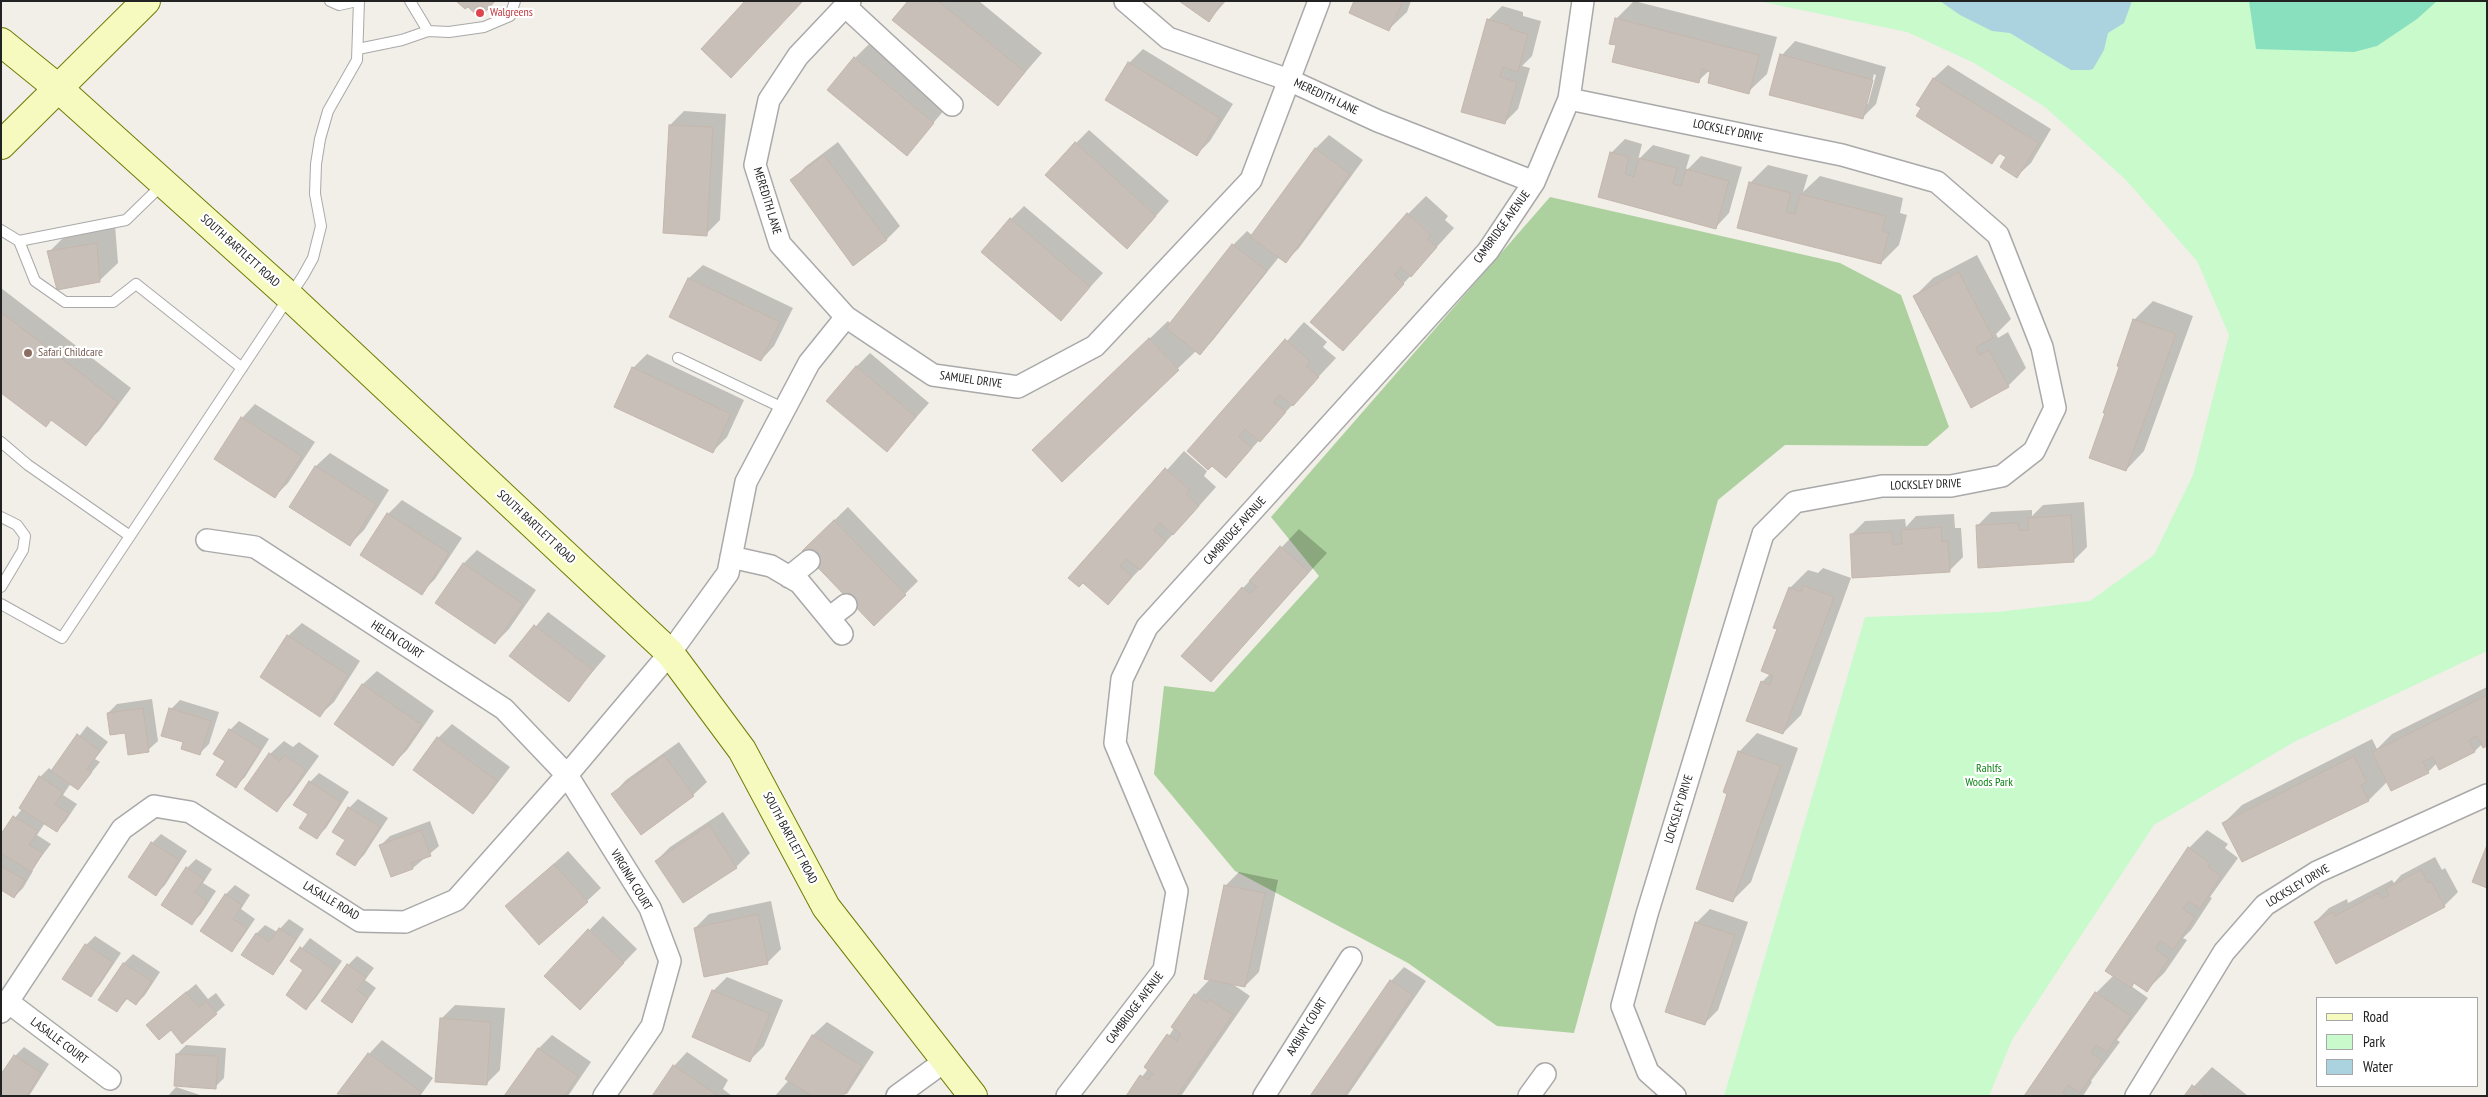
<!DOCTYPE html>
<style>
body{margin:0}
#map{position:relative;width:2488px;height:1097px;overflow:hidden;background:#f2efe9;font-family:"PT Sans Narrow",sans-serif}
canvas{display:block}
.frame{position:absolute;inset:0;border:2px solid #222;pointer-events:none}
.legend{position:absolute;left:2316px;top:997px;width:162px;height:90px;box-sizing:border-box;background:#fff;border:1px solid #a7a7a7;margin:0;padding:6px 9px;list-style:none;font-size:15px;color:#222}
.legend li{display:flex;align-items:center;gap:10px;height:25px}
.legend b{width:25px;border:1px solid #a7a7a7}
</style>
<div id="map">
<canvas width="2488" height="1097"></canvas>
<div class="frame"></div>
<ul class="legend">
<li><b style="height:6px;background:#f7fabf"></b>Road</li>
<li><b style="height:14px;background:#c8facc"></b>Park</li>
<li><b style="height:14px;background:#aad3df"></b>Water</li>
</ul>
</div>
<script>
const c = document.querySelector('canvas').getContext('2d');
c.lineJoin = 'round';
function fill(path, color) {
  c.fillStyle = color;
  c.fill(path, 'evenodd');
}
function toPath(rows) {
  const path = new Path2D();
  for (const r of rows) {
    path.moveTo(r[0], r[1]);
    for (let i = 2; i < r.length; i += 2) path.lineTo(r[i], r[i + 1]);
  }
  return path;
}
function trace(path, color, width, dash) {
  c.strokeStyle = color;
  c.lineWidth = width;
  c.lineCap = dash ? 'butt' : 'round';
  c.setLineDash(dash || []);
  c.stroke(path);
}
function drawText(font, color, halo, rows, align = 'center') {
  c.font = font + ' "PT Sans Narrow",sans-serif';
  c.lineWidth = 4.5;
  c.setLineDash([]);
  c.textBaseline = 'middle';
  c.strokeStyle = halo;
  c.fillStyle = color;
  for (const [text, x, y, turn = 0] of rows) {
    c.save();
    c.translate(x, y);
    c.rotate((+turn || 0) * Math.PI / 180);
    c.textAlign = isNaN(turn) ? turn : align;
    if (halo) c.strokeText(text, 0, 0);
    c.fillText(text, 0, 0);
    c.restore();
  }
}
fill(toPath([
 [1550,197,1840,263,1901,295,1949,427,1927,446,1785,445,1718,500,1574,1033,1497,1026,1408,963,1235,871,1154,774,1164,686,1214,692,1319,576,1271,517]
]), '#add19e');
fill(toPath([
 [1758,1,2487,1,2487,651,2294,742,2154,825,2012,1040,1989,1096,1724,1096,1865,617,1998,612,2090,601,2154,555,2193,475,2229,335,2197,261,2125,179,2045,107,1974,63,1907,32]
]), '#c8facc');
fill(toPath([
 [2249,1,2437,1,2417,19,2377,46,2354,52,2256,49]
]), '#88e0be');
fill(toPath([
 [1940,1,2132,1,2124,23,2108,33,2104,50,2093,69,2089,70,2071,70,2010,33,1992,31,1960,15]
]), '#aad3df');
fill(toPath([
 [909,1,979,1,1042,53,998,104],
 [1182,1,1226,1,1209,20],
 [1356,1,1411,1,1407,12,1388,30],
 [1634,1,1777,37,1767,74,1748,92,1710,70,1698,81,1618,45,1617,18],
 [1502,6,1523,12,1523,16,1541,21,1532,56,1522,66,1530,68,1518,109,1505,122,1488,20],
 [1795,41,1886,67,1876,104,1862,118,1782,55],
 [1874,74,1876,75,1868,104,1866,104],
 [869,44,946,108,907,154,855,58],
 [1143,49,1233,104,1210,141,1197,154,1107,99,1129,63],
 [1948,65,2051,129,2031,163,2017,176,2008,157,2001,153,1991,163,1917,105,1934,78],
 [684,111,726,114,720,220,706,234,670,125],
 [1089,130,1169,201,1141,233,1076,143],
 [1329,135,1363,160,1299,248,1285,262,1279,257,1213,340,1200,354,1196,351,1062,480,1052,432,1168,321,1171,324,1233,245,1247,231,1253,236,1315,149],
 [1625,139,1642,144,1638,160,1653,145,1690,155,1685,172,1701,156,1742,167,1729,213,1716,227,1600,196,1611,153],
 [838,142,900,226,887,239,853,264,792,181,805,167],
 [1768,165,1808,175,1803,192,1820,176,1903,198,1900,213,1907,215,1899,245,1881,263,1739,227,1750,183],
 [1426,196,1448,216,1445,220,1454,228,1343,350,1408,214],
 [1024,206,1103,273,1061,319,1011,219],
 [115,225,118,263,99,281,49,252,67,234],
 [1977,255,2011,319,1996,334,1998,338,2008,332,2026,368,2008,386,1915,296,1933,278],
 [703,265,793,308,774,346,761,360,671,316,689,278],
 [1,288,131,388,99,431,85,444,52,419,1,392],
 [2153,301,2193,316,2144,451,2126,470,2134,320],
 [1304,322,1327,342,1323,347,1336,358,1226,476,1212,464,1189,451],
 [870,353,929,403,887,450,856,367],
 [647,354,744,400,727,437,713,451,633,368],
 [255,404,315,442,288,483,275,496,242,418],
 [1184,451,1207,471,1204,476,1216,487,1191,515,1108,603,1083,581,1070,578],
 [330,453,389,490,364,530,350,544,291,506,316,466],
 [402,500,462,538,435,579,421,593,388,514],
 [2084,502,2087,547,2073,561,1977,526,1991,512,2032,510,2032,516,2043,505],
 [848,507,918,581,905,594,817,537],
 [1954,514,1955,528,1961,528,1963,557,1949,571,1851,535,1865,521,1905,519,1906,527,1916,516],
 [1299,529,1327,553,1211,680,1243,588],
 [477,550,536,590,509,629,495,643,464,563],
 [1823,568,1851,578,1801,715,1783,733,1762,682,1770,674,1778,629,1790,588,1808,570,1818,573],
 [548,612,606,656,569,700,511,656],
 [302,623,360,661,334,702,320,715,288,636],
 [377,671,434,711,407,750,393,764,335,724,363,684],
 [2487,687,2487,745,2482,744,2475,751,2437,763,2428,772,2388,781,2369,800,2242,860,2224,823,2242,805,2372,739,2377,749,2392,734],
 [152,699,158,741,148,750,108,713,117,704],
 [180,700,219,712,209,744,200,753,184,742,171,709],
 [239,721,269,739,245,777,236,786,227,761,215,753,230,730],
 [452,724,510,767,486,798,472,812,438,738],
 [87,726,108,742,95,759,100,762,78,789,71,783,63,795,77,804,65,822,56,831,45,823,37,835,51,844,31,870,33,871,23,888,14,897,2,890,1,891,1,836,22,809,40,777,49,768,53,771],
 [1757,733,1798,748,1751,882,1733,900,1729,793,1739,752],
 [284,741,293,747,299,742,319,756,290,796,277,810,270,754],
 [679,742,707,782,693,795,613,794,626,780],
 [319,773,349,792,326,828,317,837,310,814,295,805,310,782],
 [358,799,388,818,364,855,355,864,347,839,334,831,349,808],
 [723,812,750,853,736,867,656,861,670,847],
 [430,821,439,846,413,868,392,875,381,845,390,836],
 [2207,830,2228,844,2225,848,2238,858,2210,897,2212,898,2191,930,2183,938,2187,940,2165,972,2147,990,2135,982,2131,986,2148,998,2117,1040,2120,1042,2091,1081,2092,1082,2083,1096,2026,1096,2096,993,2114,975,2189,848],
 [161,834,187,851,165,885,156,894,152,843],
 [568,851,601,888,587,901,507,906],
 [2435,857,2442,870,2445,868,2458,892,2444,906,2315,922,2329,908,2347,899,2348,903,2392,880,2394,883,2401,875],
 [196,859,212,869,203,883,216,891,201,914,192,923,187,868],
 [1239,872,1278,880,1259,972,1245,986,1231,983,1250,996,1181,1096,1127,1096,1148,1069,1195,995,1210,979,1225,886],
 [235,885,250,895,241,909,255,919,240,941,232,950,202,931,226,894],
 [771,901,781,949,767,963,695,928,709,914],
 [1710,909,1748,922,1718,1010,1704,1024,1696,923],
 [603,916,637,949,593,995,545,976],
 [289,919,304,929,281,964,272,973,256,934,265,925,277,932],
 [95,936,121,953,99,986,90,995,64,978,86,945],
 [310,938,342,961,315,999,306,1008,305,970,292,961],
 [133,954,160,972,145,995,136,1004,128,998,117,1011,100,1000,124,963],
 [357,956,374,968,365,980,376,988,352,1021,348,965],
 [1404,967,1426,981,1347,1096,1312,1096,1391,981],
 [727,977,783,1000,764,1046,750,1060,713,991],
 [196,984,208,999,216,993,225,1005,216,1013,157,1016],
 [455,1005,505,1008,500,1070,486,1084,441,1019],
 [827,1022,874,1052,847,1094,775,1096,789,1080,786,1078,813,1035],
 [552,1035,591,1062,568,1096,506,1096,538,1049],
 [382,1040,433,1078,420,1096,339,1094,369,1054],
 [186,1045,226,1048,224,1078,215,1087,177,1054],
 [24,1047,49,1064,29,1096,1,1096,15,1056],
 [687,1052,728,1080,723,1089,732,1096,653,1096,674,1066],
 [2212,1067,2248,1096,2185,1096],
 [176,1087,203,1096,168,1096]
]), '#0003');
const building = toPath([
 [456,1,495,1,480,18,468,7,465,9,456,1],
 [745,1,803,1,731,78,701,49,745,1],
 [908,1,938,1,1025,72,998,106,892,20,908,1],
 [1179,1,1223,1,1209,22,1179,1],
 [1354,1,1403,1,1389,31,1349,13,1354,1],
 [1615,18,1759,55,1749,94,1708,83,1710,72,1702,69,1699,83,1612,62,1616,45,1609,44,1615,18],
 [1487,19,1510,26,1510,29,1528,34,1518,72,1503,67,1500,77,1517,82,1505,124,1461,112,1487,19],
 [1780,54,1873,80,1863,119,1769,95,1780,54],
 [854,57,934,123,907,156,827,90,854,57],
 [1128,62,1220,118,1197,156,1105,100,1128,62],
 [1933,78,2039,143,2017,178,2000,167,2006,157,1999,153,1992,164,1916,116,1921,108,1916,105,1933,78],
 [669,125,713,127,707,236,663,233,669,125],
 [1075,142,1156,216,1127,249,1045,175,1075,142],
 [1315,148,1350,174,1286,263,1250,237,1315,148],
 [1610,152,1629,157,1625,174,1634,177,1639,158,1677,168,1673,184,1681,186,1686,169,1729,181,1716,229,1598,197,1610,152],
 [824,155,887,240,853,266,790,180,824,155],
 [1749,182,1791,193,1786,212,1795,214,1800,194,1886,216,1882,231,1889,233,1881,264,1737,228,1749,182],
 [1407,213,1431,235,1427,239,1437,247,1411,277,1401,267,1394,275,1404,284,1343,351,1310,322,1407,213],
 [1010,218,1090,287,1061,321,981,252,1010,218],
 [97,243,100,282,57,290,47,251,97,243],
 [1232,244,1267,271,1200,355,1166,328,1232,244],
 [1959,272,1993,338,1976,347,1979,355,1989,350,2009,387,1971,408,1913,296,1959,272],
 [688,278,780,322,761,361,669,317,688,278],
 [1,312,118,402,86,446,51,420,46,427,1,393,1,312],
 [2133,319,2176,334,2126,471,2089,458,2105,413,2103,413,2119,367,2117,366,2133,319],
 [1149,338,1179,370,1062,482,1032,450,1149,338],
 [1285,339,1310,361,1306,366,1319,377,1293,406,1280,395,1273,402,1286,412,1260,442,1245,429,1239,437,1252,448,1226,478,1212,466,1208,470,1187,451,1285,339],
 [856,366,916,417,887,452,826,401,856,366],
 [632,367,731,414,713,453,614,407,632,367],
 [241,417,302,456,275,498,214,459,241,417],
 [315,466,376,504,350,546,289,507,315,466],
 [1165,468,1190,490,1186,494,1199,506,1173,535,1160,523,1154,530,1166,541,1140,570,1126,559,1120,566,1132,577,1108,605,1083,583,1079,587,1068,578,1165,468],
 [387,513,449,553,422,595,360,555,387,513],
 [2071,515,2074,562,1978,568,1976,525,2018,523,2019,530,2028,530,2028,518,2071,515],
 [834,520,906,595,874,626,802,551,834,520],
 [1941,527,1942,542,1948,541,1950,572,1852,578,1850,534,1892,532,1893,544,1902,544,1901,530,1941,527],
 [1280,546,1309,572,1211,682,1181,656,1242,587,1250,594,1257,587,1249,581,1280,546],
 [463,563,523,604,495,644,435,603,463,563],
 [1803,585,1834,597,1783,734,1746,721,1761,681,1770,685,1773,676,1761,671,1777,629,1773,628,1789,587,1801,592,1803,585],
 [534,625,593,670,569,702,509,656,534,625],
 [287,635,348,675,320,717,260,677,287,635],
 [362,684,422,725,393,766,334,724,362,684],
 [2487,695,2487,746,2483,748,2477,736,2469,740,2475,752,2439,770,2433,757,2423,762,2429,773,2391,791,2372,752,2487,695],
 [143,708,149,752,128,755,125,733,110,735,107,713,143,708],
 [169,708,211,721,200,755,181,749,183,742,161,736,169,708],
 [229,729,261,749,236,788,216,775,225,761,213,754,229,729],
 [77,734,100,751,87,769,92,772,78,790,51,771,77,734],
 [437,737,497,781,473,814,413,770,437,737],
 [1738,751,1781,766,1733,902,1696,889,1727,794,1723,792,1738,751],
 [269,753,280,761,284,755,306,770,277,812,244,789,269,753],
 [664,755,694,796,641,835,611,794,664,755],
 [2354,756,2367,782,2361,785,2369,801,2242,862,2222,823,2354,756],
 [39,776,63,792,55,805,69,813,57,832,19,808,39,776],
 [309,781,341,802,317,839,299,828,308,814,293,805,309,781],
 [348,807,380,827,355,866,336,854,345,840,332,832,348,807],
 [13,816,38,831,29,845,43,853,31,872,1,853,1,834,13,816],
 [709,825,737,868,683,903,655,861,709,825],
 [421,830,431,856,411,863,413,869,391,877,379,845,421,830],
 [151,842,179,860,156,896,128,877,151,842],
 [2487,845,2487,888,2472,882,2487,845],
 [2188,847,2210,863,2208,867,2221,876,2200,909,2189,901,2183,909,2195,917,2173,950,2161,941,2155,949,2169,959,2147,992,2134,983,2131,988,2105,971,2188,847],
 [554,864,588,902,539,945,505,906,554,864],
 [1,866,25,880,14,898,1,890,1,866],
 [186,867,204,879,195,892,207,901,192,925,161,905,186,867],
 [2421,870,2428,883,2431,881,2445,907,2336,964,2314,922,2333,912,2335,916,2378,893,2382,899,2389,895,2386,888,2421,870],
 [1224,885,1265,893,1245,987,1204,979,1224,885],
 [225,894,242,905,233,919,247,928,232,952,200,931,225,894],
 [758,914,768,964,704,977,694,928,758,914],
 [1695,922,1735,935,1705,1025,1665,1012,1695,922],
 [279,928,296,939,273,975,241,955,256,933,269,942,279,928],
 [588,929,624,963,580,1010,544,976,588,929],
 [85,944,113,962,91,997,62,979,85,944],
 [300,947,334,970,306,1010,286,995,303,970,290,961,300,947],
 [123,963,152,981,136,1005,126,998,117,1012,98,1000,123,963],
 [347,964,366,977,357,990,368,998,352,1023,321,1001,347,964],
 [1390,980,1413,995,1344,1096,1310,1096,1390,980],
 [712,990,770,1014,750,1062,692,1037,712,990],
 [186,992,199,1007,206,1001,217,1014,182,1044,171,1030,159,1040,146,1025,186,992],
 [2095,992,2131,1016,2107,1052,2096,1045,2091,1053,2102,1061,2080,1093,2068,1085,2063,1093,2067,1096,2024,1096,2095,992],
 [1194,994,1207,1003,1209,999,1233,1015,1177,1096,1126,1096,1140,1075,1148,1080,1153,1074,1144,1067,1167,1034,1177,1041,1181,1034,1171,1027,1194,994],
 [440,1018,491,1022,487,1085,435,1082,440,1018],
 [812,1035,862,1066,843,1096,812,1096,785,1079,812,1035],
 [538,1048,578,1076,565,1096,504,1096,538,1048],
 [368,1053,421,1092,418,1096,337,1094,368,1053],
 [176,1054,218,1056,216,1089,174,1086,176,1054],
 [14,1055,41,1073,27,1096,1,1096,1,1074,14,1055],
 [673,1065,716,1094,715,1096,652,1096,673,1065],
 [2192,1085,2207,1096,2184,1096,2192,1085]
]);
fill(building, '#c7bfb8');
trace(building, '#c4b6ab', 1);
const lane = toPath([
 [330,1,339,5,357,1],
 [410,1,428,31],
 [358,49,402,40,428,31,449,32,484,27,510,16,515,1],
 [1,230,19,241,126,220,163,184],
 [19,241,35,281,65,302,113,302,136,284,242,368],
 [678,358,785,409],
 [1,442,28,465,130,536,62,638,1,604],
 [1,517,17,525,25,536,23,550,1,587],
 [130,536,303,276,313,258,321,226,315,194,316,164,320,139,328,111,357,60,359,1]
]);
const street = toPath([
 [1125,1,1168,38,1289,80,1378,121,1534,182],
 [845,6,952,105],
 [1569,99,1842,155,1937,182,1998,235,2042,347,2055,408,2034,451,2002,476,1951,486,1882,486,1795,502,1763,534,1647,914,1622,1006,1648,1072,1675,1096],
 [846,317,780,244,755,165,769,100,798,56,850,1],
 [207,540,255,547,504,709,567,775,650,908,670,961,652,1026,604,1096],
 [731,557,771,566,800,583,842,634],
 [789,577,809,561],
 [829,618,846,605],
 [8,1002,110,1079],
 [1,1012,122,829,154,806,190,812,360,921,405,922,456,900,567,775,670,653,728,573,746,482,809,363,846,317,933,375,1018,387,1095,346,1251,180,1319,1],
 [897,1096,945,1061],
 [1067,1096,1164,970,1177,891,1115,743,1122,679,1147,627,1488,251,1534,182,1569,99,1583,1],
 [1264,1096,1351,958],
 [1529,1096,1545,1074],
 [2136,1096,2224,952,2265,905,2317,872,2487,795]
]);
const secondary = toPath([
 [1,42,59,89,289,296,670,653,742,750,826,907,973,1096],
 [1,145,146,1]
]);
trace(lane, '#a9a9a9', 12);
trace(street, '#a9a9a9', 24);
trace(secondary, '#707d05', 30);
trace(lane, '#fff', 10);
trace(street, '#fff', 21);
trace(secondary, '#f7fabf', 28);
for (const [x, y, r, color] of [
 [480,13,5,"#e0444e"],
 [28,353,5,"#8d6e63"]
]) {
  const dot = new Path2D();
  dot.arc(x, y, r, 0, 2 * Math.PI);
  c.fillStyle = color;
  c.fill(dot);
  trace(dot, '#fff', 2);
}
drawText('12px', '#be3a42', '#fff', [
 ["Walgreens",490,13]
], 'left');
drawText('12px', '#222', '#fff', [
 ["MEREDITH LANE",1326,97,25],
 ["LOCKSLEY DRIVE",1728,131,12],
 ["MEREDITH LANE",767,201,73],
 ["CAMBRIDGE AVENUE",1502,227,-54],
 ["SOUTH BARTLETT ROAD",240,251,42],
 ["SAMUEL DRIVE",971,380,8],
 ["LOCKSLEY DRIVE",1926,485,-2],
 ["SOUTH BARTLETT ROAD",536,527,43],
 ["CAMBRIDGE AVENUE",1235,531,-48],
 ["HELEN COURT",397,640,33],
 ["LOCKSLEY DRIVE",1679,809,-73],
 ["SOUTH BARTLETT ROAD",790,838,62],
 ["VIRGINIA COURT",631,880,59],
 ["LOCKSLEY DRIVE",2298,886,-31],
 ["LASALLE ROAD",331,901,31],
 ["CAMBRIDGE AVENUE",1135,1008,-53],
 ["AXBURY COURT",1307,1027,-58],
 ["LASALLE COURT",59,1041,37]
]);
drawText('12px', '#785e54', '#fff', [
 ["Safari Childcare",38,353]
], 'left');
drawText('12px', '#0c8416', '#fff', [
 ["Rahlfs",1989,769],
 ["Woods Park",1989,783]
]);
</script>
